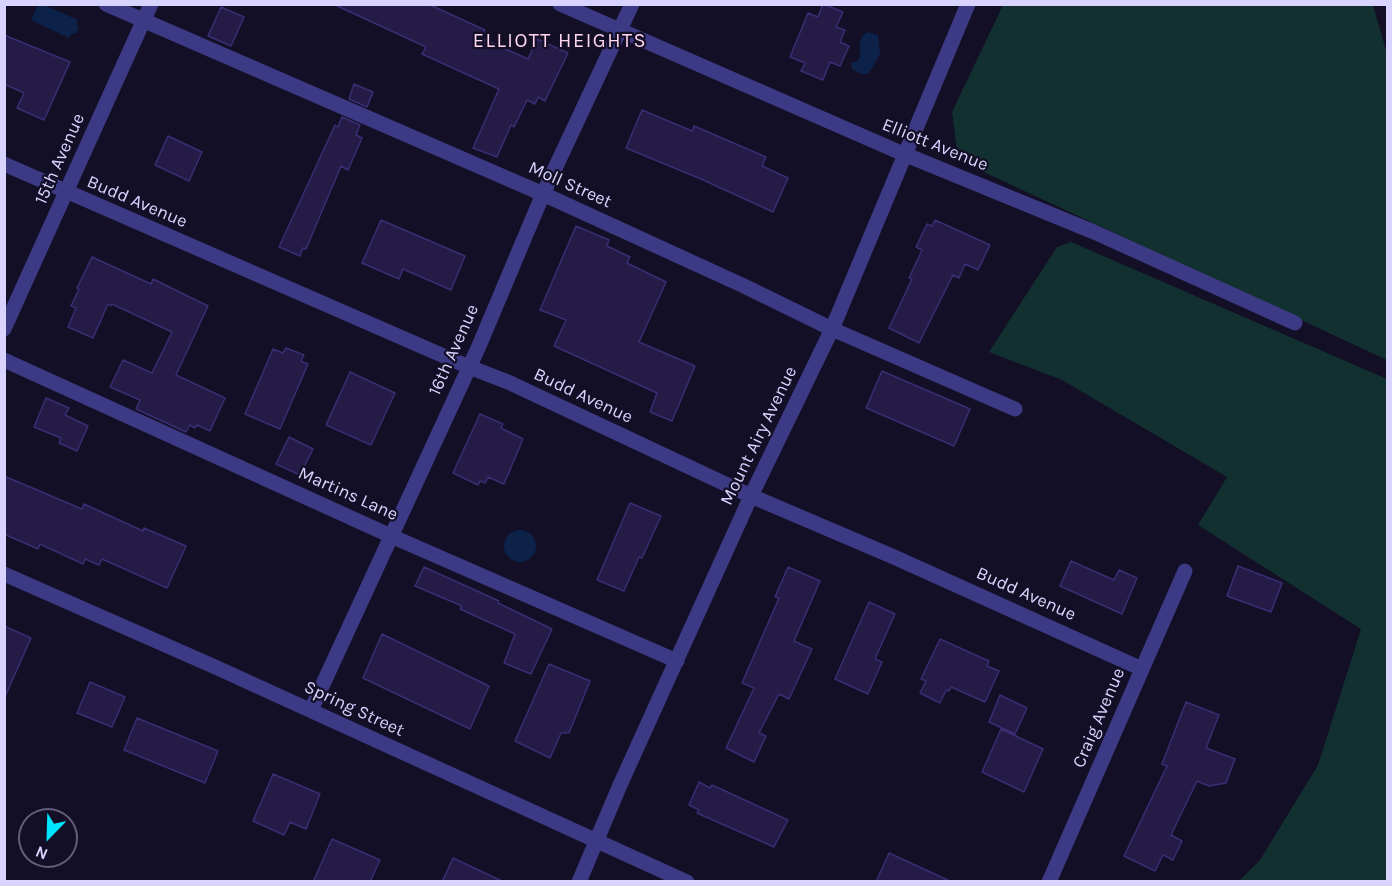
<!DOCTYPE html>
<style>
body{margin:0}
#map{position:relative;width:1392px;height:886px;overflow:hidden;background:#130f26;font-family:Karla,sans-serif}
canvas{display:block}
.frame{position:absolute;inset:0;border:6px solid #d9d4ff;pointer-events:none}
.north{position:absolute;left:18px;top:808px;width:60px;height:60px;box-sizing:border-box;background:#130f26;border:2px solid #625e7d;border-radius:50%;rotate:203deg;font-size:16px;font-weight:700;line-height:24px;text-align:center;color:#d9d4ff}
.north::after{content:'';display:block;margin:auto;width:21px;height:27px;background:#00e5ff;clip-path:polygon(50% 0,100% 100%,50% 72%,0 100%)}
</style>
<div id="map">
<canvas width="1392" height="886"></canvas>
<div class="frame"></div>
<div class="north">N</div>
</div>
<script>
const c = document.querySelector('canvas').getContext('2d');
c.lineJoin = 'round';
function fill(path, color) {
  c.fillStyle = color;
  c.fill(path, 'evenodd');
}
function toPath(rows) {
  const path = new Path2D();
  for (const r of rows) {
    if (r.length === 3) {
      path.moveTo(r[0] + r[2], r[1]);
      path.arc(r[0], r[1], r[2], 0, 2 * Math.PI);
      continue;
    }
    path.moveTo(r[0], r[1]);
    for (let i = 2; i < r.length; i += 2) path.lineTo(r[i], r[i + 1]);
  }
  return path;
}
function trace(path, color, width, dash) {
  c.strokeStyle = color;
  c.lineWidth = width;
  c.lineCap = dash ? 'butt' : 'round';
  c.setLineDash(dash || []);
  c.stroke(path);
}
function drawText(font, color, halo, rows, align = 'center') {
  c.font = font + ' Karla,sans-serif';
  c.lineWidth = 4.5;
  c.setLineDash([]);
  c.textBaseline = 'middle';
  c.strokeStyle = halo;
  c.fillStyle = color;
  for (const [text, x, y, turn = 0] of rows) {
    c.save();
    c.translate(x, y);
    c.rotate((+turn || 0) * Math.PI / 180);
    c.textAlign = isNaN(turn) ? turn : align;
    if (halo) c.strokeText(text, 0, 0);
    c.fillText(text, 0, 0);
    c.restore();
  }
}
fill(toPath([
 [1003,5,1373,5,1388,58,1387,360,958,160,952,112],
 [1071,242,1387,379,1387,881,1239,881,1260,860,1318,765,1361,629,1198,525,1227,477,1062,380,989,352,1057,247]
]), '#12302f');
fill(toPath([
 [38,5,44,5,78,20,76,24,79,26,76,34,72,33,69,38,31,20],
 [868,32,878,35,880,54,871,70,867,74,862,74,852,69,851,62,856,62,860,57,860,41,863,35],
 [520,546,16]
]), '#0c2248');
const building = toPath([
 [333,4,428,4,485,30,481,38,528,59,537,39,568,53,545,101,538,97,535,104,527,100,514,127,511,125,497,157,473,148,499,89,422,54,426,47,333,4],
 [823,4,843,12,836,27,845,30,840,42,849,46,840,66,830,62,823,80,801,71,805,63,790,57,808,13,818,17,823,4],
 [221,7,244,17,231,46,208,36,221,7],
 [4,35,70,62,44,120,17,108,24,93,4,84,4,35],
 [354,84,373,92,367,107,349,99,354,84],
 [642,110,692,131,694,126,766,157,762,166,788,178,773,212,701,179,626,148,642,110],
 [342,117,360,125,356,135,362,138,348,170,341,166,306,249,303,248,300,256,279,247,335,125,338,127,342,117],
 [168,136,202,152,189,181,155,165,168,136],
 [381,220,465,256,451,290,403,269,399,279,362,263,381,220],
 [935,220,990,245,978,270,965,264,959,278,953,275,919,343,889,328,912,279,909,278,922,250,916,247,927,224,932,226,935,220],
 [576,226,609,240,607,246,630,257,627,263,666,282,639,342,695,366,672,421,650,412,657,393,554,346,566,320,540,310,576,226],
 [92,257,151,284,153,279,208,306,176,375,225,398,210,431,197,425,195,428,190,425,186,432,136,409,140,400,110,387,123,360,152,373,172,332,112,304,111,306,108,304,93,338,68,327,76,308,71,306,79,289,77,288,92,257],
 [286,348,304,355,301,361,308,364,280,429,245,414,273,349,283,353,286,348],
 [882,371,970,409,954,446,866,408,882,371],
 [350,372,395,393,371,445,326,425,350,372],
 [46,398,69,408,65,415,88,426,77,451,59,443,61,438,34,427,46,398],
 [480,414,503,424,501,428,523,439,504,484,488,477,485,483,480,481,478,485,453,473,480,414],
 [289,437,313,449,300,475,276,464,289,437],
 [4,476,82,509,84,504,143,531,144,528,186,546,167,588,102,559,99,565,85,559,83,564,40,544,38,549,4,534,4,476],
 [630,503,661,516,642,558,639,557,624,591,597,580,630,503],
 [1071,561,1114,580,1119,570,1137,578,1122,614,1060,586,1071,561],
 [1238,566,1282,583,1271,612,1227,596,1238,566],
 [424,567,499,601,498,603,552,629,531,674,504,663,515,634,460,609,462,606,415,586,424,567],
 [788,567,820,581,794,641,812,649,789,699,779,694,759,733,766,736,754,762,726,748,754,688,742,683,779,598,775,597,788,567],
 [869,602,895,614,875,659,882,662,868,694,835,679,869,602],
 [4,626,31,638,4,699,4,626],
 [382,634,489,686,470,729,363,678,382,634],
 [940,639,989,661,987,666,999,671,985,702,951,687,949,691,946,690,940,703,920,693,926,681,921,679,940,639],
 [549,664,590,681,569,733,561,733,550,758,515,741,549,664],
 [90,682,125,697,112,727,77,713,90,682],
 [1000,695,1027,708,1015,734,989,722,1000,695],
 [1186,702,1219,715,1206,748,1235,759,1226,783,1209,786,1197,781,1171,835,1182,841,1173,860,1163,855,1155,871,1124,856,1167,766,1162,764,1186,702],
 [137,718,218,751,205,783,124,750,137,718],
 [1001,729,1043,749,1024,792,982,772,1001,729],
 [273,774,320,794,306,829,290,822,284,835,253,821,273,774],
 [699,782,710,788,712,785,788,820,774,847,697,813,699,810,689,805,699,782],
 [332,839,380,860,370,882,313,882,332,839],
 [889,853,952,882,876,882,889,853],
 [453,858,504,882,442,882,453,858]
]);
fill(building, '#241b47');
trace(building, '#3b2d73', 1.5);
trace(toPath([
 [106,4,543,194,744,286,832,329,1015,409],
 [560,4,899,152,1094,232,1295,323],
 [4,164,469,367,508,382,751,496,894,557,1142,669],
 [4,329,151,4],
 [4,360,391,536,677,661],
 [4,574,213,666,687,882],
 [311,710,479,346,543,194,632,4],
 [579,882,620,785,751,496,832,329,968,4],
 [1049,882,1185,571]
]), '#3d3a85', 15);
drawText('18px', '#d9d4ff', '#130f26', [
 ["Elliott Avenue",935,145,22],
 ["15th Avenue",60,159,-66],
 ["Moll Street",570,185,24],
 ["Budd Avenue",137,202,23],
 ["16th Avenue",454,350,-66],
 ["Budd Avenue",583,396,25],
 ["Mount Airy Avenue",759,436,-64],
 ["Martins Lane",348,494,24],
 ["Budd Avenue",1026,594,24],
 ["Spring Street",354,709,25],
 ["Craig Avenue",1099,718,-67]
]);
c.letterSpacing = '1.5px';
drawText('20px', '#ffd6f0', '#130f26', [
 ["ELLIOTT HEIGHTS",560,41]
]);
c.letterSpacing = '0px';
</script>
